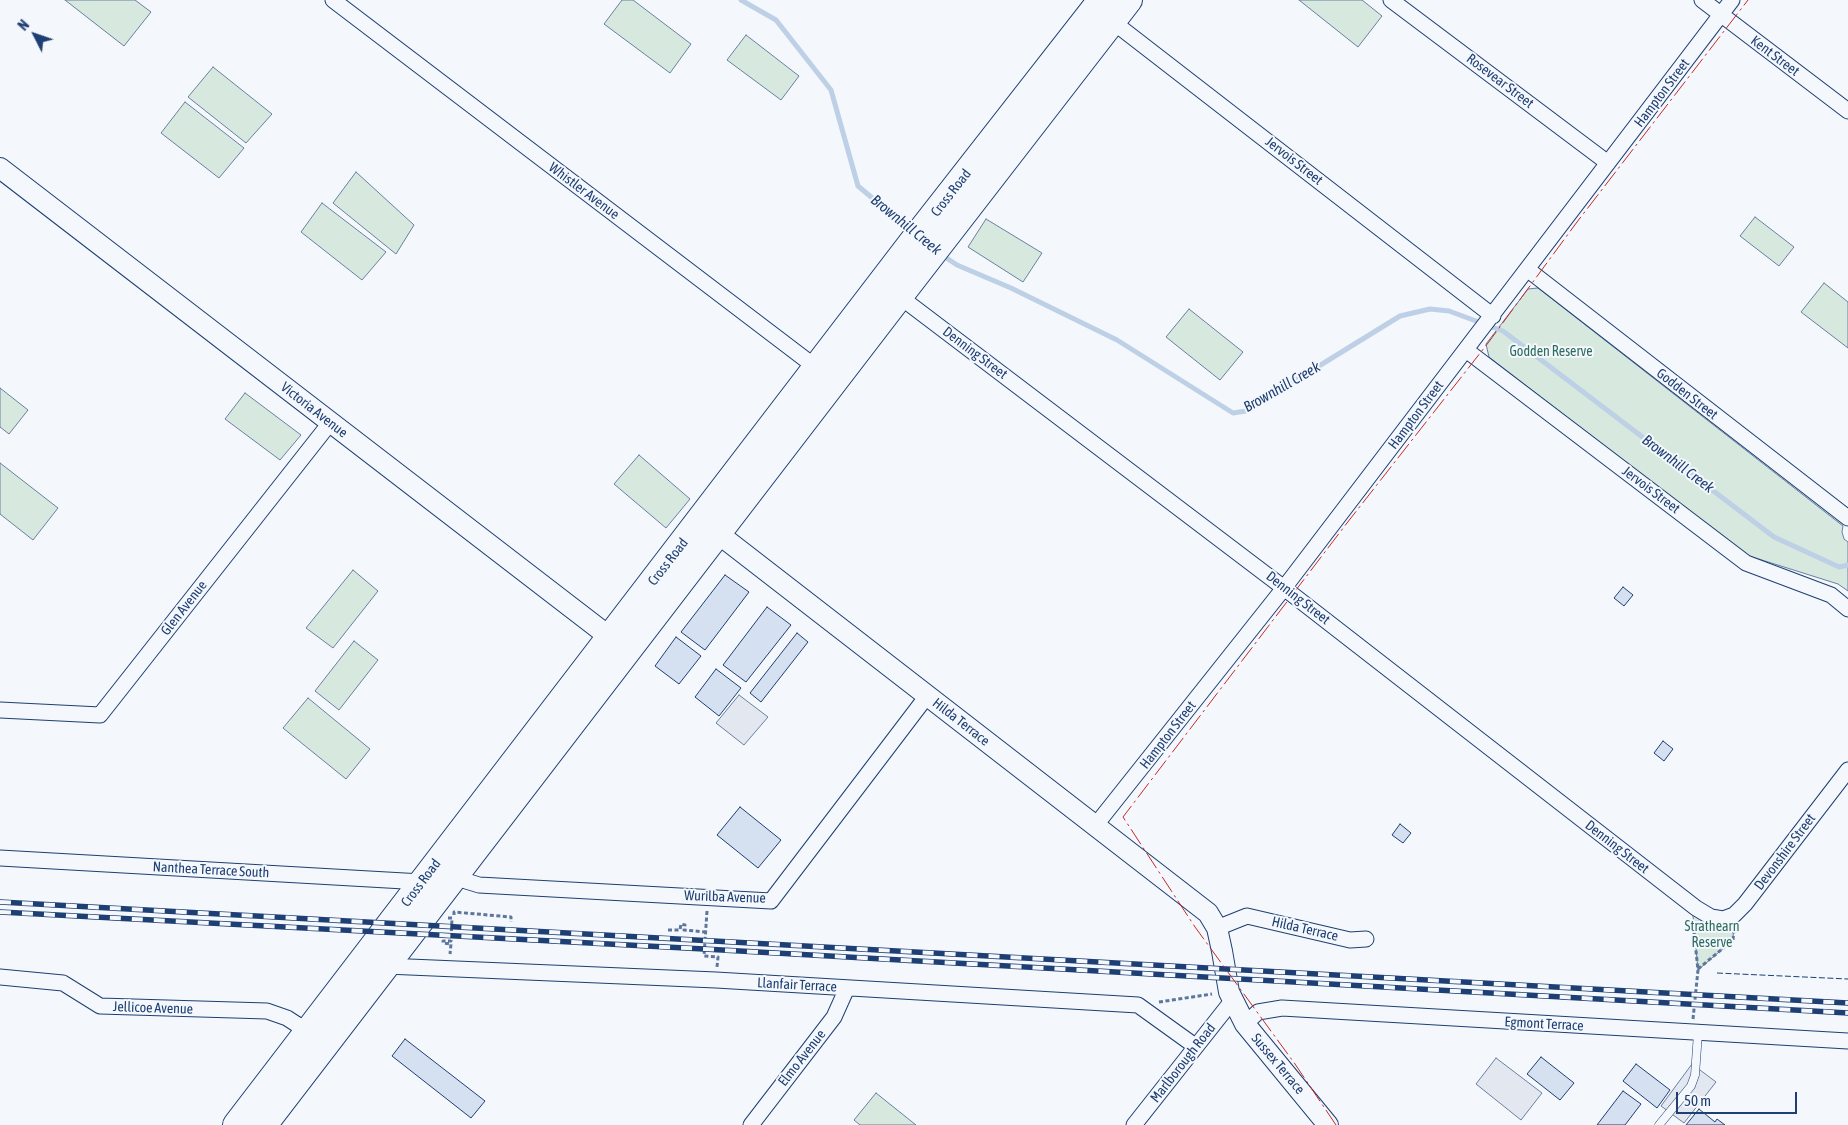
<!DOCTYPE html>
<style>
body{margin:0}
#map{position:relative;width:1848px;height:1125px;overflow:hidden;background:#f4f7fb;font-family:"Asap Condensed",sans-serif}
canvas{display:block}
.north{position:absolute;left:10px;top:10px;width:50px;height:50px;-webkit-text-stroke:4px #f4f7fb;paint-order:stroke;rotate:311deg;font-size:14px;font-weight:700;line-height:20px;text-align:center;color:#1d3f73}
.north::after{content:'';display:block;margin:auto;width:18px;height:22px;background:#1d3f73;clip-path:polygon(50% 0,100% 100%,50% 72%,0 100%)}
.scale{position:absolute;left:1676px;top:1092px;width:121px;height:22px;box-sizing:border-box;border:2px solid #1d3f73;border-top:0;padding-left:6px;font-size:15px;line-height:18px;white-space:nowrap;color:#1d3f73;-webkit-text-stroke:4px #f4f7fb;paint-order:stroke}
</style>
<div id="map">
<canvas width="1848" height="1125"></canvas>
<div class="north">N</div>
<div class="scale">50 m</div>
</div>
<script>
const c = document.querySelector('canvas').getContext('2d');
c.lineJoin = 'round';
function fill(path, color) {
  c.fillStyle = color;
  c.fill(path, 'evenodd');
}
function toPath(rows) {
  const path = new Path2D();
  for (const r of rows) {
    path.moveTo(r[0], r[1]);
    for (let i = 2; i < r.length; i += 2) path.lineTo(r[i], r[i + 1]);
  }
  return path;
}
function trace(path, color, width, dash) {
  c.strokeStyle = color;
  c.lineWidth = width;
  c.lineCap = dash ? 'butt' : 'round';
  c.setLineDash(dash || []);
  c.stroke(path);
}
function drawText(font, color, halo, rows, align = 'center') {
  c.font = font + ' "Asap Condensed",sans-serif';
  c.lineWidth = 4;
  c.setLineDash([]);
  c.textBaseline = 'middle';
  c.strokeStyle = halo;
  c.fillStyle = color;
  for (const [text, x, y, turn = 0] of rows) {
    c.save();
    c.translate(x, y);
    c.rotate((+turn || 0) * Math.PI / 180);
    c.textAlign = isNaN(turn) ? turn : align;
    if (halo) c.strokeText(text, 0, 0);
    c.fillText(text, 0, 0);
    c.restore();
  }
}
const green = toPath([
 [65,0,135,0,151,12,124,46,65,0],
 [622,0,633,0,691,44,670,73,604,24,622,0],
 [1299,0,1362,0,1382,16,1358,47,1299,0],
 [746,35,799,76,781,100,727,60,746,35],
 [213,67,272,114,246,143,188,97,213,67],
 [185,102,244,148,219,178,161,133,185,102],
 [356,172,414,225,396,254,333,203,356,172],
 [322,203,386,252,362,280,301,232,322,203],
 [1755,217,1794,247,1779,266,1740,236,1755,217],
 [986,219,1042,253,1023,282,968,247,986,219],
 [1824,283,1848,302,1848,348,1801,312,1824,283],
 [1538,288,1843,526,1842,532,1844,539,1848,542,1848,591,1838,584,1746,555,1489,357,1486,344,1528,289,1538,288],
 [1189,309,1243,352,1220,380,1166,337,1189,309],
 [0,388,28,410,9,434,0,427,0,388],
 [245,393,301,435,280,460,225,419,245,393],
 [639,455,690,499,666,528,614,484,639,455],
 [0,463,58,508,33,540,0,514,0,463],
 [353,570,378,591,333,648,306,628,353,570],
 [354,641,378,660,339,710,315,691,354,641],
 [308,698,370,749,346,779,283,728,308,698],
 [1692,905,1734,915,1733,940,1698,970,1692,905],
 [876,1093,916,1125,860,1125,854,1120,876,1093]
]);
fill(green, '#d7e8df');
trace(green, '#687fa3', 1);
const parking = toPath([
 [739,695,768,717,744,745,716,723,739,695],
 [1496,1058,1542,1093,1521,1120,1476,1084,1496,1058],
 [1692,1064,1716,1082,1684,1123,1661,1106,1692,1064]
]);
fill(parking, '#e3e8f0');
trace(parking, '#687fa3', 1);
trace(toPath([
 [741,0,776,20,831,90,858,186,912,231],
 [942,255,957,265,1011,288,1117,340,1233,413,1246,411,1400,316,1430,309,1449,311,1503,331,1774,537,1839,567,1848,565]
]), '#bed0e5', 5);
const building = toPath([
 [725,575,749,592,705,650,681,632,725,575],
 [1623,587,1633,595,1624,606,1614,598,1623,587],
 [767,607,791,625,746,682,723,665,767,607],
 [797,633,808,642,761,702,750,693,797,633],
 [676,637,701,656,679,684,655,666,676,637],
 [716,669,741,688,719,716,695,697,716,669],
 [1663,741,1673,749,1664,761,1654,753,1663,741],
 [740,807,781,840,758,868,717,835,740,807],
 [1400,824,1411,833,1403,843,1392,835,1400,824],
 [405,1039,485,1101,471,1118,392,1056,405,1039],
 [1541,1057,1574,1083,1560,1100,1527,1074,1541,1057],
 [1636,1064,1670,1090,1657,1108,1623,1081,1636,1064],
 [1623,1091,1641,1104,1625,1125,1597,1125,1623,1091],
 [1699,1109,1715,1122,1717,1119,1725,1125,1686,1125,1699,1109]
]);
fill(building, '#d5e0f0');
trace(building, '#1d3f73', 1);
const lane = toPath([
 [1659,1125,1691,1086,1695,1075,1698,1033]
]);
const street = toPath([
 [333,0,822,372],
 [1391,0,1608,163],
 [1702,0,1848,111],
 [1108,18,1493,316],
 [1527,269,1848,518],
 [895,293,1284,588,1696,908,1711,917,1723,919,1734,915,1745,904,1848,770],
 [1466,350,1746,563,1831,595,1848,609],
 [0,710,100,715,330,423],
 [1095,826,1284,588,1732,0],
 [0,858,422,882],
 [456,874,466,881,479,885,771,901,927,696],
 [1217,928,1247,916,1350,940,1366,939],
 [386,966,716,980,1138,1005,1195,1046],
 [0,977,63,983,100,1006,267,1011,287,1018,307,1031],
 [1245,1024,1258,1012,1282,1008,1848,1041],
 [751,1125,834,1017,847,988],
 [1134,1125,1232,1001]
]);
const secondary = toPath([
 [0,168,620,645],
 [707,525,1208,913,1217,928,1222,951,1229,992,1245,1024,1328,1125]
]);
const highway = toPath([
 [236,1125,912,242,1101,0],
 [264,1125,900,296,1129,0]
]);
trace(lane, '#1d3f73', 9);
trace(street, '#1d3f73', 17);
trace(secondary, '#1d3f73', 22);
trace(highway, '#1d3f73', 28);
trace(toPath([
 [707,911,704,956,718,957,717,967],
 [454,915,454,912,511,917,511,922],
 [448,918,452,918,451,941,443,941,443,943,451,944,450,954],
 [668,930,680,930,681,924,685,925,684,930,706,932],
 [1698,969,1733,940,1734,929],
 [1159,1002,1212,994],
 [1693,1019,1698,970,1693,923]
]), '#5e769c', 3, [4, 2.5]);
trace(lane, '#f4f7fb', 8);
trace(street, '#f4f7fb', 15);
trace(secondary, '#f4f7fb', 20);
trace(highway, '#f4f7fb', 26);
const rail = toPath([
 [0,902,1848,1003],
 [0,912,704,949,1848,1013]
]);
trace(rail, '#1d3f73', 5.5);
trace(rail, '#f4f7fb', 4, [11]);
trace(toPath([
 [1717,973,1848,979]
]), '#1d3f73', 1, [6, 2.5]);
trace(toPath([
 [1336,1125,1295,1064,1195,927,1123,817,1347,523,1488,343,1577,222,1748,0]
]), '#c62828', 1, [18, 4, 2.5, 4]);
drawText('14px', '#1d3f73', '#f4f7fb', [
 ["Kent Street",1775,56,37],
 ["Rosevear Street",1500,81,37],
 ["Hampton Street",1662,93,-53],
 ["Jervois Street",1294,161,38],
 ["Whistler Avenue",584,191,37],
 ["Cross Road",951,193,-52],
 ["Denning Street",975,353,37],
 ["Godden Street",1687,394,38],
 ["Victoria Avenue",314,410,38],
 ["Hampton Street",1416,415,-53],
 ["Jervois Street",1651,490,37],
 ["Cross Road",668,562,-52],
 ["Denning Street",1298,598,38],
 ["Glen Avenue",184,608,-52],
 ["Hilda Terrace",961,722,38],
 ["Hampton Street",1168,735,-52],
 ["Denning Street",1617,847,38],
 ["Devonshire Street",1785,852,-53],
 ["Nanthea Terrace South",211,870,3],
 ["Cross Road",421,883,-53],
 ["Wurilba Avenue",725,897,2],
 ["Hilda Terrace",1305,929,13],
 ["Llanfair Terrace",797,985,3],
 ["Jellicoe Avenue",153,1008,2],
 ["Egmont Terrace",1544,1024,3],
 ["Elmo Avenue",802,1058,-52],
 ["Marlborough Road",1183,1063,-52],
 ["Sussex Terrace",1278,1064,50]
]);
drawText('14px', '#2c6c60', '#f4f7fb', [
 ["Godden Reserve",1551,352],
 ["Strathearn",1712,927],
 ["Reserve",1712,943]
]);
drawText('italic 15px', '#1d3f73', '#f4f7fb', [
 ["Brownhill Creek",906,225,39],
 ["Brownhill Creek",1282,387,-30],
 ["Brownhill Creek",1678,464,37]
]);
</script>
